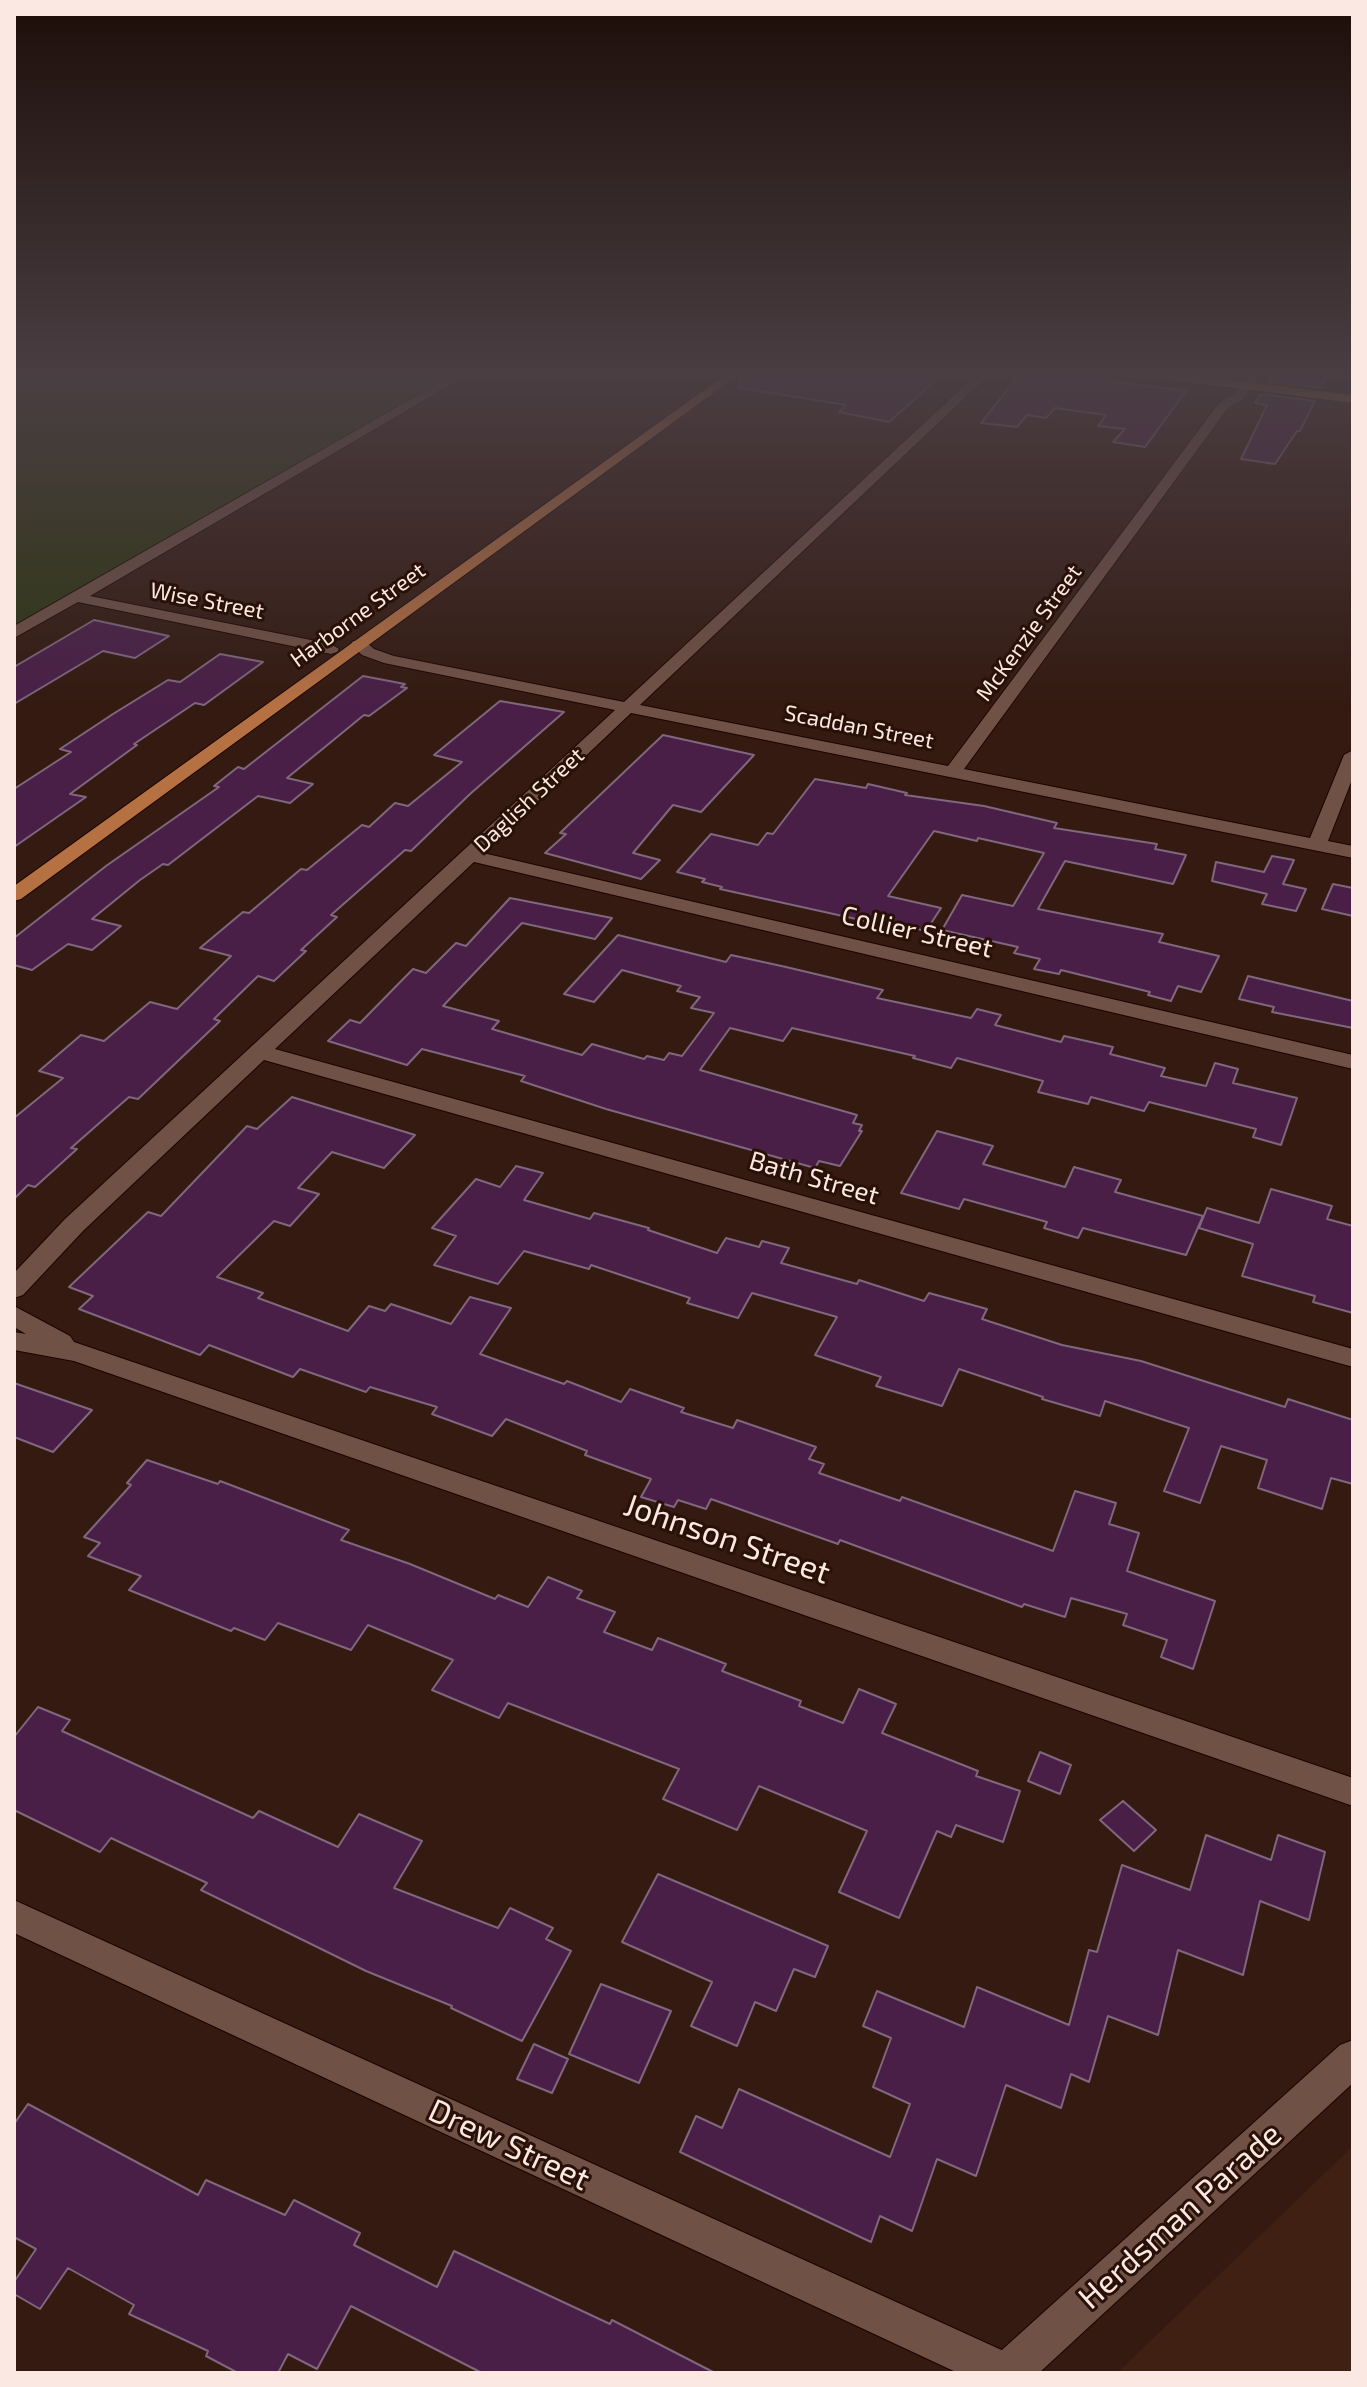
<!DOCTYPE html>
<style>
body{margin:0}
#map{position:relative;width:1367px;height:2387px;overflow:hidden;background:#341a11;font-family:"Exo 2",sans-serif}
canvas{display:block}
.frame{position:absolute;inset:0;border:16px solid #fbe8e2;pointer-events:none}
</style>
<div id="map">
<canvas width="1367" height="2387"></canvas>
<div class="frame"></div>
</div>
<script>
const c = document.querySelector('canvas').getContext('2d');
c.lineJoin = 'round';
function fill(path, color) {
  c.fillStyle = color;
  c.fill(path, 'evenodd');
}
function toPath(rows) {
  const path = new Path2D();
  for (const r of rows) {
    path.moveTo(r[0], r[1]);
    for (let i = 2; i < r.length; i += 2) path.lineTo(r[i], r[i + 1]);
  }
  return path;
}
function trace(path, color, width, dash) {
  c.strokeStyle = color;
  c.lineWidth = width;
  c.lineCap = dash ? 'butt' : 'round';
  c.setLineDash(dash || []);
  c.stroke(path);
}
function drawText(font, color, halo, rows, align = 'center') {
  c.font = font + ' "Exo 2",sans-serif';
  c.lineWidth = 6;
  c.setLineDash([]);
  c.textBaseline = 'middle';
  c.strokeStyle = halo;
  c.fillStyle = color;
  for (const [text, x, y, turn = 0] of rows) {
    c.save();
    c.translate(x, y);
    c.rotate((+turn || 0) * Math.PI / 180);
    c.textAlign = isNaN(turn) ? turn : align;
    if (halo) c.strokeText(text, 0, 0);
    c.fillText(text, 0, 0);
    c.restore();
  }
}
fill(toPath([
 [1353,2146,1353,2373,1117,2373]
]), '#412014');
fill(toPath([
 [14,375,453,375,14,625]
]), '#2d3612');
const building = toPath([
 [741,375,942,375,889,422,839,412,846,405,739,388,741,375],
 [1019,375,1100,375,1097,379,1186,391,1145,447,1113,442,1125,429,1098,426,1106,415,1055,408,1046,418,1027,415,1017,427,981,423,1019,375],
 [1273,375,1328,375,1321,388,1268,382,1273,375],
 [1261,394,1315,401,1300,431,1297,431,1275,464,1241,459,1267,405,1255,403,1261,394],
 [94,620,169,636,135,658,103,651,14,704,14,667,94,620],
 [220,654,263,662,204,705,195,703,134,744,137,745,70,794,86,797,14,847,14,789,71,752,60,749,113,714,168,680,180,682,220,654],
 [363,676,405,684,401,687,407,688,369,716,364,715,287,778,313,784,290,803,258,796,168,865,163,864,140,880,92,919,121,926,92,950,68,944,32,970,14,965,14,938,106,866,219,787,214,786,238,767,244,769,363,676],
 [500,701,564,712,470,794,411,851,405,850,331,915,337,917,301,950,306,951,274,981,258,976,214,1019,220,1021,138,1099,129,1097,71,1148,77,1149,35,1187,28,1185,14,1199,14,1118,63,1078,39,1071,81,1035,104,1041,150,1002,177,1009,231,956,200,948,243,912,249,913,301,869,307,870,362,825,369,827,395,803,408,806,462,762,434,755,500,701],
 [663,735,754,755,701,812,673,805,633,853,660,860,641,879,545,853,566,834,560,833,663,735],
 [815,779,866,788,868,784,907,793,905,795,984,806,1057,823,1054,828,1157,844,1155,849,1186,855,1173,884,1065,861,1038,909,1163,934,1159,942,1219,956,1201,992,1178,986,1171,1001,1148,995,1150,992,1061,970,1059,974,1034,969,1040,959,1014,953,1018,947,942,930,962,895,1013,906,1044,853,978,838,977,841,934,831,888,896,941,908,926,931,873,919,870,922,720,889,722,887,702,882,705,879,677,872,711,834,758,845,767,833,773,834,815,779],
 [1272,856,1294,860,1283,884,1306,889,1296,911,1262,904,1267,894,1212,881,1216,862,1264,872,1272,856],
 [1333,884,1353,888,1353,916,1322,909,1333,884],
 [510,898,612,918,595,939,522,923,443,1006,499,1021,492,1029,582,1055,592,1044,644,1059,647,1056,664,1060,669,1053,682,1056,714,1013,691,1008,700,997,677,991,681,986,622,970,594,1002,564,994,618,935,726,962,731,955,786,967,883,990,877,998,971,1018,977,1009,1001,1015,995,1025,1061,1042,1064,1036,1113,1047,1110,1054,1165,1068,1161,1076,1206,1086,1215,1063,1238,1069,1233,1083,1297,1098,1281,1145,1253,1137,1256,1129,1149,1102,1144,1111,1091,1097,1088,1104,1038,1092,1043,1081,957,1058,951,1068,913,1058,915,1056,792,1028,783,1041,730,1028,700,1070,857,1115,853,1123,862,1125,859,1131,862,1131,840,1166,819,1161,815,1168,606,1109,521,1081,525,1076,422,1049,407,1065,328,1041,350,1020,360,1023,413,969,426,973,456,943,466,946,510,898],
 [1248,976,1353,1001,1353,1028,1272,1012,1274,1007,1239,999,1248,976],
 [292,1097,415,1135,384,1168,332,1152,298,1188,319,1194,290,1226,274,1221,217,1277,263,1293,258,1298,348,1331,369,1306,385,1311,391,1304,451,1324,470,1297,511,1308,480,1354,564,1384,567,1381,621,1402,630,1389,684,1408,681,1412,733,1428,737,1420,816,1447,809,1459,824,1464,819,1473,900,1501,902,1497,1053,1551,1075,1491,1116,1503,1109,1524,1139,1533,1127,1571,1215,1601,1193,1669,1161,1657,1167,1640,1123,1625,1127,1614,1071,1598,1065,1617,1024,1604,1022,1607,840,1540,838,1544,711,1499,706,1509,678,1500,674,1507,641,1497,651,1479,585,1455,587,1451,506,1419,492,1436,432,1414,437,1407,370,1387,366,1392,300,1369,293,1377,209,1345,200,1355,79,1309,93,1296,69,1287,148,1212,161,1216,247,1126,257,1129,292,1097],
 [937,1131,993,1146,983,1164,1065,1187,1074,1167,1121,1180,1115,1192,1203,1216,1186,1255,1083,1228,1078,1238,1044,1228,1047,1222,964,1199,959,1209,901,1193,937,1131],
 [516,1166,543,1173,524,1200,590,1219,594,1213,649,1228,648,1230,717,1253,726,1238,759,1247,762,1241,789,1248,781,1263,857,1284,859,1280,924,1301,929,1293,987,1309,982,1319,1062,1345,1141,1361,1285,1407,1288,1399,1353,1420,1353,1484,1331,1478,1322,1509,1258,1488,1267,1460,1221,1446,1200,1503,1164,1491,1189,1428,1105,1401,1100,1416,1042,1399,1043,1397,959,1369,942,1406,876,1386,881,1377,815,1355,837,1317,752,1293,738,1318,687,1303,690,1298,591,1265,589,1269,524,1251,498,1284,434,1265,456,1236,432,1228,476,1179,500,1187,516,1166],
 [1271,1189,1332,1206,1327,1219,1353,1226,1353,1313,1313,1302,1315,1296,1242,1276,1253,1244,1199,1228,1207,1208,1259,1223,1271,1189],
 [14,1383,92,1410,53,1452,14,1437,14,1383],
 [147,1460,218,1484,220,1481,349,1530,341,1540,410,1564,495,1599,498,1595,528,1607,548,1577,582,1591,577,1598,615,1612,604,1632,652,1650,658,1638,726,1664,722,1671,801,1701,799,1706,843,1723,859,1689,896,1704,882,1733,978,1771,976,1776,1020,1791,1003,1842,956,1825,951,1837,937,1831,899,1918,839,1892,867,1831,759,1786,737,1830,663,1799,679,1769,508,1703,499,1718,432,1690,453,1660,368,1625,351,1650,278,1623,265,1640,234,1628,231,1631,129,1590,141,1576,88,1556,100,1543,84,1537,131,1485,127,1483,147,1460],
 [38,1707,70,1720,62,1731,253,1818,259,1811,338,1847,359,1814,422,1841,394,1888,498,1928,510,1908,553,1928,546,1939,571,1951,522,2041,451,2008,452,2006,366,1971,201,1890,207,1883,111,1838,100,1852,14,1810,14,1737,38,1707],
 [1040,1752,1071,1765,1060,1794,1028,1781,1040,1752],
 [1123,1801,1156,1830,1134,1851,1100,1820,1123,1801],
 [1206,1835,1271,1860,1278,1835,1325,1852,1309,1920,1260,1901,1243,1975,1178,1950,1158,2035,1108,2016,1089,2082,1071,2074,1061,2108,1006,2085,976,2176,937,2159,912,2231,880,2216,871,2242,680,2152,696,2116,722,2128,739,2089,890,2157,910,2104,873,2087,891,2038,863,2026,877,1991,964,2027,977,1987,1069,2025,1089,1950,1097,1952,1122,1865,1190,1890,1206,1835],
 [658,1874,828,1946,815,1977,794,1969,776,2011,755,2002,737,2046,691,2026,712,1982,622,1942,658,1874],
 [601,1984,671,2011,639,2083,569,2054,601,1984],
 [534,2044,568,2059,552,2093,517,2079,534,2044],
 [28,2104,198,2195,206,2180,285,2215,294,2200,360,2233,354,2245,437,2287,454,2251,610,2324,612,2320,715,2373,482,2373,351,2306,317,2369,288,2354,278,2373,238,2373,206,2356,208,2351,129,2314,134,2305,68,2268,40,2309,14,2294,14,2282,36,2249,14,2237,14,2124,28,2104]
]);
fill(building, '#491f47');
trace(building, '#7f677d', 2);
const street = toPath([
 [453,375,467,375,90,596,331,644,339,649,337,652,331,654,78,602,14,638,14,626,453,375],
 [976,375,989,375,640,705,948,766,1219,403,1234,394,1247,375,1259,375,1242,400,1227,409,964,769,1310,838,1344,755,1353,750,1353,777,1328,841,1353,846,1353,858,631,713,483,853,1353,1055,1353,1069,474,862,275,1049,1353,1349,1353,1367,264,1060,83,1231,23,1295,14,1298,14,1273,65,1219,615,710,384,663,362,655,351,644,353,641,365,641,374,649,394,656,624,702,976,375],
 [14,1306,70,1336,74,1342,1353,1778,1353,1806,74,1361,14,1350,14,1332,26,1334,14,1327,14,1306],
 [14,1900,1019,2358,1025,2373,958,2373,14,1933,14,1900]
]);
const secondary = toPath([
 [1353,2040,1353,2083,1039,2373,987,2373,993,2358,1340,2045,1353,2040]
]);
const primary = toPath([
 [725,375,738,375,21,899,14,901,14,886,725,375],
 [1158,375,1190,375,1353,395,1353,403,1164,379,1158,375]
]);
trace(street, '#1b0400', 2);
trace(secondary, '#1b0400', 2);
trace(primary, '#1b0400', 2);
fill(street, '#705146');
fill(secondary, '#705146');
fill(primary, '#b67143');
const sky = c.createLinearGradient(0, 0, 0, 709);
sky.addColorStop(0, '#1d0e09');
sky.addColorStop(0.53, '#4a3e43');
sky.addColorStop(1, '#4a3e4300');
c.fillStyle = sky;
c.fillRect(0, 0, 1367, 709);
drawText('22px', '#fbe8e2', '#2a1108', [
 ["Wise Street",207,601,11],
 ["Harborne Street",358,615,-36],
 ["McKenzie Street",1029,633,-54],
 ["Scaddan Street",859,727,11],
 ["Daglish Street",529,800,-43]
]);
drawText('26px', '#fbe8e2', '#2a1108', [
 ["Collier Street",917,932,13],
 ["Bath Street",814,1178,16]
]);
drawText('32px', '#fbe8e2', '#2a1108', [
 ["Johnson Street",727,1539,19],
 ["Drew Street",509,2145,25],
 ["Herdsman Parade",1180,2216,-42]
]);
</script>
